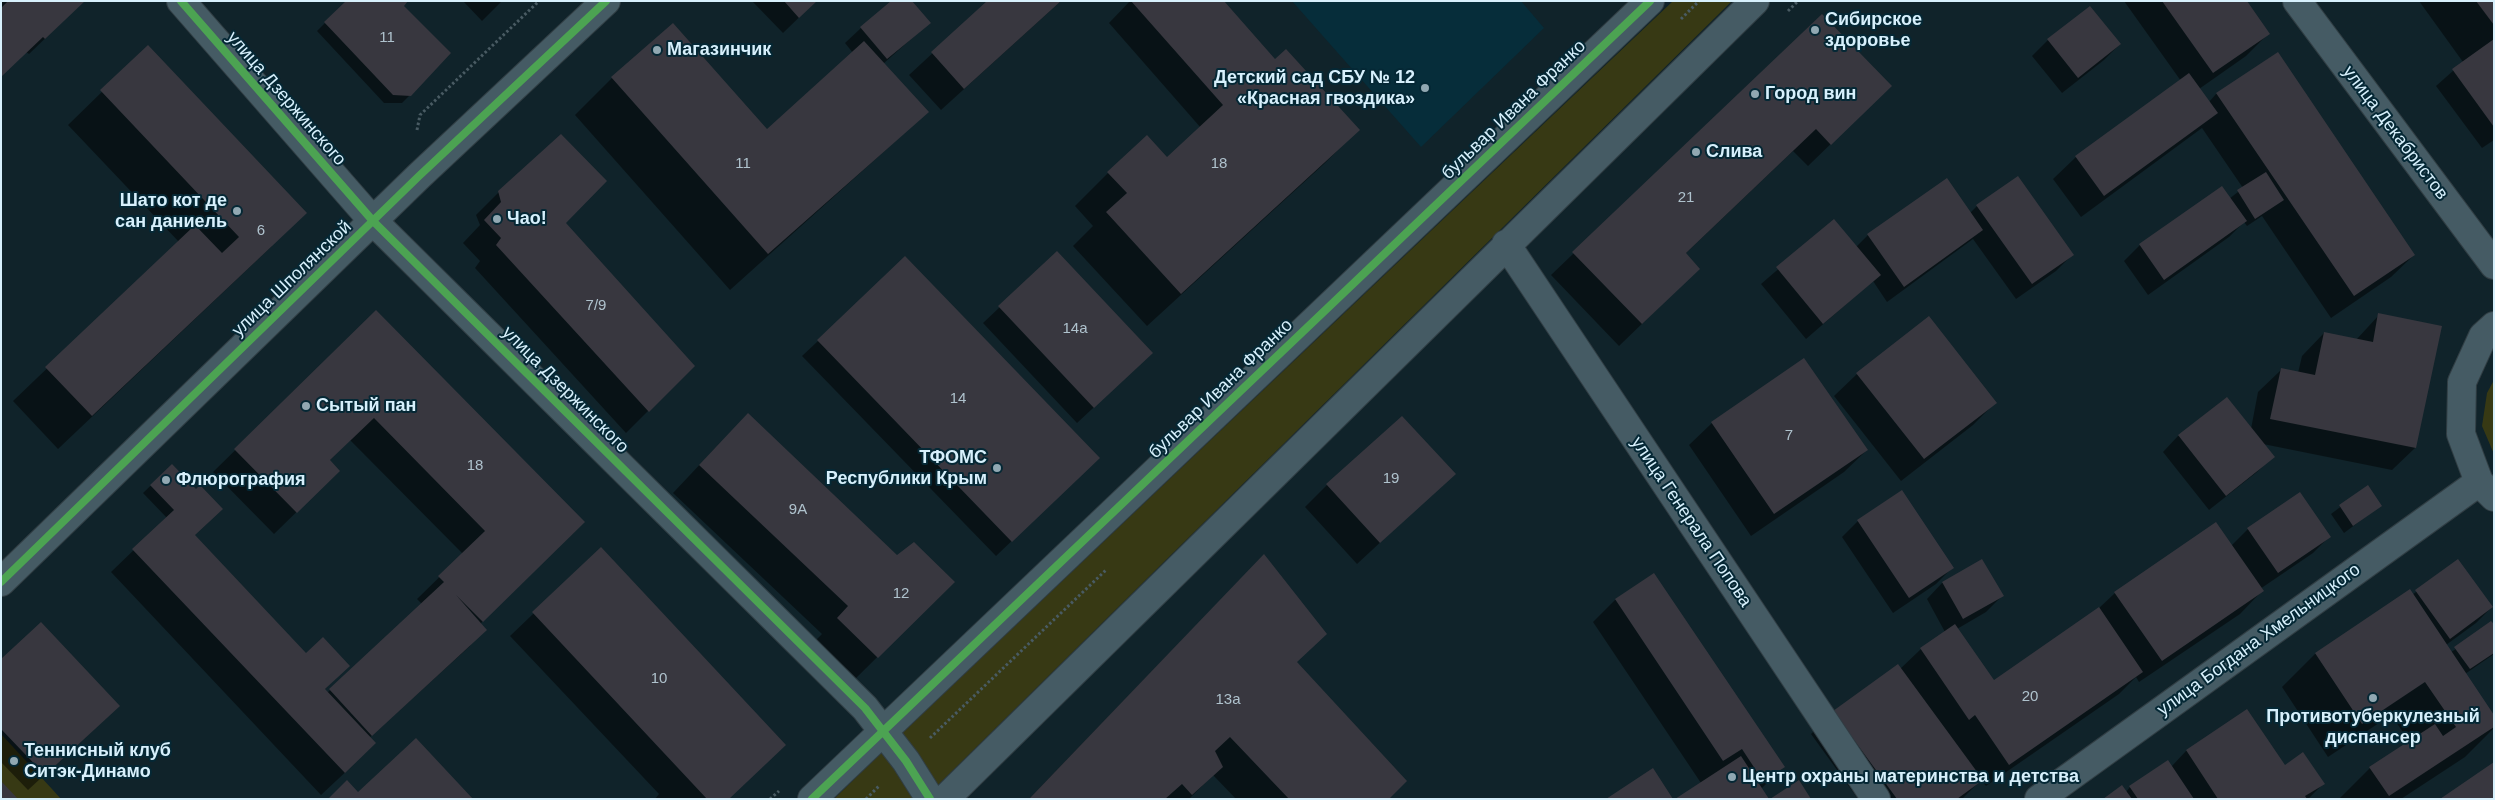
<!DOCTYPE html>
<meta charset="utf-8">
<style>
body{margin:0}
#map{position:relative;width:2495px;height:800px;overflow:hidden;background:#10232a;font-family:Arial,sans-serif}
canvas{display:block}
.frame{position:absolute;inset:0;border:2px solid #d7f0fc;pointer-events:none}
</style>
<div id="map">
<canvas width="2495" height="800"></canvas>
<div class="frame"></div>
</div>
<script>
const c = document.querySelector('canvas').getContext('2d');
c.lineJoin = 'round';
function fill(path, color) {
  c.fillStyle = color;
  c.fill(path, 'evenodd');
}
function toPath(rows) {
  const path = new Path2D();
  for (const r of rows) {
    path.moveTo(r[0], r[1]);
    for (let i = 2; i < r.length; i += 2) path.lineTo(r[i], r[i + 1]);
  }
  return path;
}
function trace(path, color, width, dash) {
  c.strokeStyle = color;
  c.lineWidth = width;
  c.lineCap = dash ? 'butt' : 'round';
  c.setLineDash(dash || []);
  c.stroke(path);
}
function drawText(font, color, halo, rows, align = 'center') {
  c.font = font + ' Arial,sans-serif';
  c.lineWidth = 4;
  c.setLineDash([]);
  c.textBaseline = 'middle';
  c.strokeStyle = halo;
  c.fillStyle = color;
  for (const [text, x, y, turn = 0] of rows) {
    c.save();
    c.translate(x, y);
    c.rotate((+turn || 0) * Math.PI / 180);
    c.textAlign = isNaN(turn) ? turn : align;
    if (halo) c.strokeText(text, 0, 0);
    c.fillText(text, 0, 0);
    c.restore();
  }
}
fill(toPath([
 [1292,1,1521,1,1544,28,1421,147]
]), '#062d3a');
fill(toPath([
 [1673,1,1732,1,935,788,899,736],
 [2494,380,2494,454,2482,426,2487,393],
 [1,734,52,789,61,799,1,799],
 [884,750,918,799,834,799]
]), '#373914');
fill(toPath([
 [1,1,84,1,29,54,26,52,1,76],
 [463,1,502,1,482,21],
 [752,1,816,1,783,33],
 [989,1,1061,1,941,110,909,75],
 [1130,1,1222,1,1275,61,1358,130,1325,163,1147,326,1073,246,1093,226,1075,206,1108,173,1167,159,1201,128,1109,23],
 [2124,1,2246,1,2268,34,2246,56,2199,89,2209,102,2216,94,2277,53,2414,255,2391,277,2331,318,2262,216,2247,226,2244,222,2229,237,2148,295,2124,261,2140,245,2229,199,2243,188,2202,128,2081,217,2053,179,2076,157,2181,81],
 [2419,1,2494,1,2494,140,2482,148,2436,86,2463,62],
 [1822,16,1868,108,1808,166,1793,151,1685,254,1676,291,1619,346,1551,275],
 [325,23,410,95,402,103,384,103,317,31],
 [929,23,883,64,928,112,730,290,575,115,612,78,767,131,853,53,845,43,861,28],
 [2048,40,2120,44,2104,60,2062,93,2032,56],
 [148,47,272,246,58,449,13,401,179,242,68,125],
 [1946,180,1970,213,1977,206,2072,255,2056,271,2016,299,1973,239,1887,302,1873,281,1806,339,1761,284,1834,221,1856,247,1868,235],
 [499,192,565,223,693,366,626,433,475,268,480,261,463,243,480,225,476,215],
 [1057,253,1135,369,1077,423,983,323],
 [376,312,561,545,480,624,470,646,369,738,352,766,321,795,111,572,167,518,143,493,172,465,194,536,306,655,348,666,324,690,327,693,422,604,417,599,463,554,350,440,329,461,316,493,274,534,213,472],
 [2379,315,2415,448,2392,470,2263,444,2273,456,2257,472,2209,510,2163,452,2178,436,2226,398,2251,429,2258,392,2281,370,2298,373,2302,356,2324,333,2356,340],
 [818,341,1082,474,996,556,802,356],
 [1804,359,1867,450,1844,472,1751,536,1689,445,1712,423],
 [1857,374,1995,403,1973,425,1901,481,1834,396],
 [721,442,897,557,953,582,849,685,810,646,822,634,673,493],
 [1454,474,1357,564,1305,507,1327,485],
 [2367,487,2380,506,2344,533,2331,514],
 [1858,521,1952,568,1936,584,1893,613,1842,537],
 [2248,529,2329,537,2313,553,2260,589,2262,591,2240,614,2139,682,2136,677,2119,694,1986,786,1981,780,1962,799,1858,799,1811,734,1834,712,1900,669,1921,649,1945,632,1927,599,1942,583,1982,560,2002,596,1986,612,1957,629,1994,681,2098,609,2115,593,2231,546],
 [601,549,728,799,655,799,659,794,510,636],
 [2458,561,2492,607,2476,623,2446,645,2451,652,2494,626,2494,654,2465,674,2494,717,2494,728,2465,757,2401,799,2339,799,2370,768,2410,742,2391,715,2328,757,2282,687,2315,654,2410,591,2412,595],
 [1654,575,1783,767,1761,789,1701,783,1593,622,1615,600],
 [1237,583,1296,663,1387,799,1236,799,1213,775,1189,799,1029,799],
 [1,661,102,722,28,790,1,762],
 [2247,711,2284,766,2323,784,2308,799,2105,799,2126,792,2130,787,2171,767,2186,751]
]), '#0007');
fill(toPath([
 [8,1,85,1,45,39,43,37,1,77,1,8],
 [346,1,408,1,404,6,451,53,411,96,393,95,324,22],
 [784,1,817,1,799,18],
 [891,1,912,1,931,23,887,59,860,27],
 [987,1,1061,1,964,89,931,52],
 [1131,1,1224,1,1275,59,1286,49,1360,130,1181,294,1106,212,1127,193,1107,172,1147,135,1167,157,1223,105],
 [2162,1,2247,1,2270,34,2213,73],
 [2476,1,2494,1,2494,25],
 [2090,6,2121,44,2078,78,2047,39],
 [1822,14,1892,86,1831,145,1816,129,1686,253,1700,269,1642,324,1572,252],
 [673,23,767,129,864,41,929,112,768,254,611,77],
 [2494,39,2494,127,2452,69],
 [148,45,307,213,92,416,45,367,195,225,222,253,239,237,100,90],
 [2278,52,2415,255,2354,296,2216,93],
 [2189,73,2218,113,2104,196,2075,156],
 [561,134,607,181,566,223,695,366,649,412,496,245,501,238,484,220,501,202,498,191],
 [2266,172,2284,200,2255,219,2237,190],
 [2018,176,2074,255,2032,284,1976,205],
 [1947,178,1983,230,1904,287,1867,234],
 [2222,186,2247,221,2164,280,2139,244],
 [1834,219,1881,275,1823,324,1776,267],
 [1057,251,1153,353,1094,408,998,306],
 [905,256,1100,458,1012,542,817,340],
 [376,310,585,522,483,622,456,595,487,630,372,736,329,689,444,582,438,576,485,531,374,418,330,460,340,471,297,513,234,449],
 [2378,313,2442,326,2416,448,2270,419,2281,368,2315,375,2324,332,2373,342],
 [1929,316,1997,403,1924,459,1856,373],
 [1804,358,1868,450,1774,514,1711,422],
 [2227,397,2275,457,2226,496,2178,435],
 [748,413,897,555,914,542,955,582,878,658,837,618,848,606,699,465],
 [1402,416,1456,474,1380,543,1326,484],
 [172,464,196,489,200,485,223,509,195,535,306,653,323,637,350,666,325,689,376,743,345,773,132,549,174,510,150,485],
 [2368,485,2382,506,2353,526,2339,505],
 [1902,490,1954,568,1909,598,1857,520],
 [2300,492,2331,537,2278,573,2247,528],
 [2216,522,2264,591,2162,661,2114,592],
 [601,547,786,745,729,799,707,799,532,612],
 [1264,554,1327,634,1297,662,1407,781,1389,799,1289,799,1230,737,1215,751,1223,767,1192,795,1182,784,1165,799,1029,799],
 [1982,559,2004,596,1963,619,1942,582],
 [2458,559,2493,607,2450,639,2415,590],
 [1654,573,1785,767,1763,781,1742,749,1723,761,1615,599],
 [2410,589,2494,715,2494,727,2389,796,2369,767,2435,724,2443,736,2456,727,2425,682,2362,724,2315,653],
 [2099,607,2143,672,2009,765,1975,715,1969,720,1920,648,1955,624,1994,680],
 [2491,621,2494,624,2494,653,2470,669,2454,647],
 [41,622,120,706,45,775,1,729,1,659],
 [1898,664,1983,780,1957,799,1897,799,1833,711],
 [2247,709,2285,765,2303,752,2325,784,2305,796,2307,799,2218,799,2186,750],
 [416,738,473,799,328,799,347,780,358,792],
 [1741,756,1769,799,1675,799],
 [2168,760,2194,799,2138,799,2129,786],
 [2494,762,2494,799,2440,799],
 [1653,768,1673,799,1606,799],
 [1799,780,1811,799,1770,799],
 [1,781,18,799,1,799],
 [2122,785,2132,799,2103,799]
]), '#38373f');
const minor = toPath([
 [181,1,373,221,865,708,906,761,930,799],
 [2297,1,2494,265],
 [1506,244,1876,799],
 [2494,326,2483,336,2462,382,2461,434,2479,482,2494,497],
 [1,582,419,176,606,1],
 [812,799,1650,1],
 [945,799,1755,1],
 [2039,799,2479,482]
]);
trace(minor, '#313e44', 30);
trace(toPath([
 [1788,11,1798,1],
 [1681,19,1699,1],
 [417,130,420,115,539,1],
 [930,738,1106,570],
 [770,799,779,791],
 [866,799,880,785]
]), '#495b63', 3, [2.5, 2.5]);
trace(minor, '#455b64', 28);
trace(toPath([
 [181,1,373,221,865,708,906,761,930,799],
 [1,582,419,176,606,1],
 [812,799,1650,1]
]), '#4ca352', 8);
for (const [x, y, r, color] of [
 [1815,30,5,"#91a8b2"],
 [657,50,5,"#91a8b2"],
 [1425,88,5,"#91a8b2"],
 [1755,94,5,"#91a8b2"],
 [1696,152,5,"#91a8b2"],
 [237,211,5,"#91a8b2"],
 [497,219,5,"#91a8b2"],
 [306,406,5,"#91a8b2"],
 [997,468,5,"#91a8b2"],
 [166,480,5,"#91a8b2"],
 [2373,698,5,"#91a8b2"],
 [14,761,5,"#91a8b2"],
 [1732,777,5,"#91a8b2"]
]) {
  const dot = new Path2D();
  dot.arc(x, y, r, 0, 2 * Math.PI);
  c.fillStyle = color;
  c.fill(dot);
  trace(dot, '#052835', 2);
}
drawText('15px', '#afc2cd', null, [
 ["11",387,38],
 ["11",743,164],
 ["18",1219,164],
 ["21",1686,198],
 ["6",261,231],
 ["7/9",596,306],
 ["14а",1075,329],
 ["14",958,399],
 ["7",1789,436],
 ["18",475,466],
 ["19",1391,479],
 ["9А",798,510],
 ["12",901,594],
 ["10",659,679],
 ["20",2030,697],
 ["13а",1228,700]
]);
drawText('bold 18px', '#d7f0fc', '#052835', [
 ["Сибирское",1825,20],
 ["здоровье",1825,41],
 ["Магазинчик",667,50],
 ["Детский сад СБУ № 12",1415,78,"right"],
 ["«Красная гвоздика»",1415,99,"right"],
 ["Город вин",1765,94],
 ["Слива",1706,152],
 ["Шато кот де",227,201,"right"],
 ["сан даниель",227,222,"right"],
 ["Чао!",507,219],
 ["Сытый пан",316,406],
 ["ТФОМС",987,458,"right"],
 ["Республики Крым",987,479,"right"],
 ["Флюрография",176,480],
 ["Противотуберкулезный",2373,717,"center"],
 ["диспансер",2373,738,"center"],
 ["Теннисный клуб",24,751],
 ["Ситэк-Динамо",24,772],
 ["Центр охраны материнства и детства",1742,777]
], 'left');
drawText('18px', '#d7f0fc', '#052835', [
 ["улица Дзержинского",286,99,49],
 ["бульвар Ивана Франко",1514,110,-44],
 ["улица Декабристов",2395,133,53],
 ["улица Шполянской",292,279,-44],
 ["бульвар Ивана Франко",1221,389,-44],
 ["улица Дзержинского",565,390,45],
 ["улица Генерала Попова",1691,522,56],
 ["улица Богдана Хмельницкого",2259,640,-36]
]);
</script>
